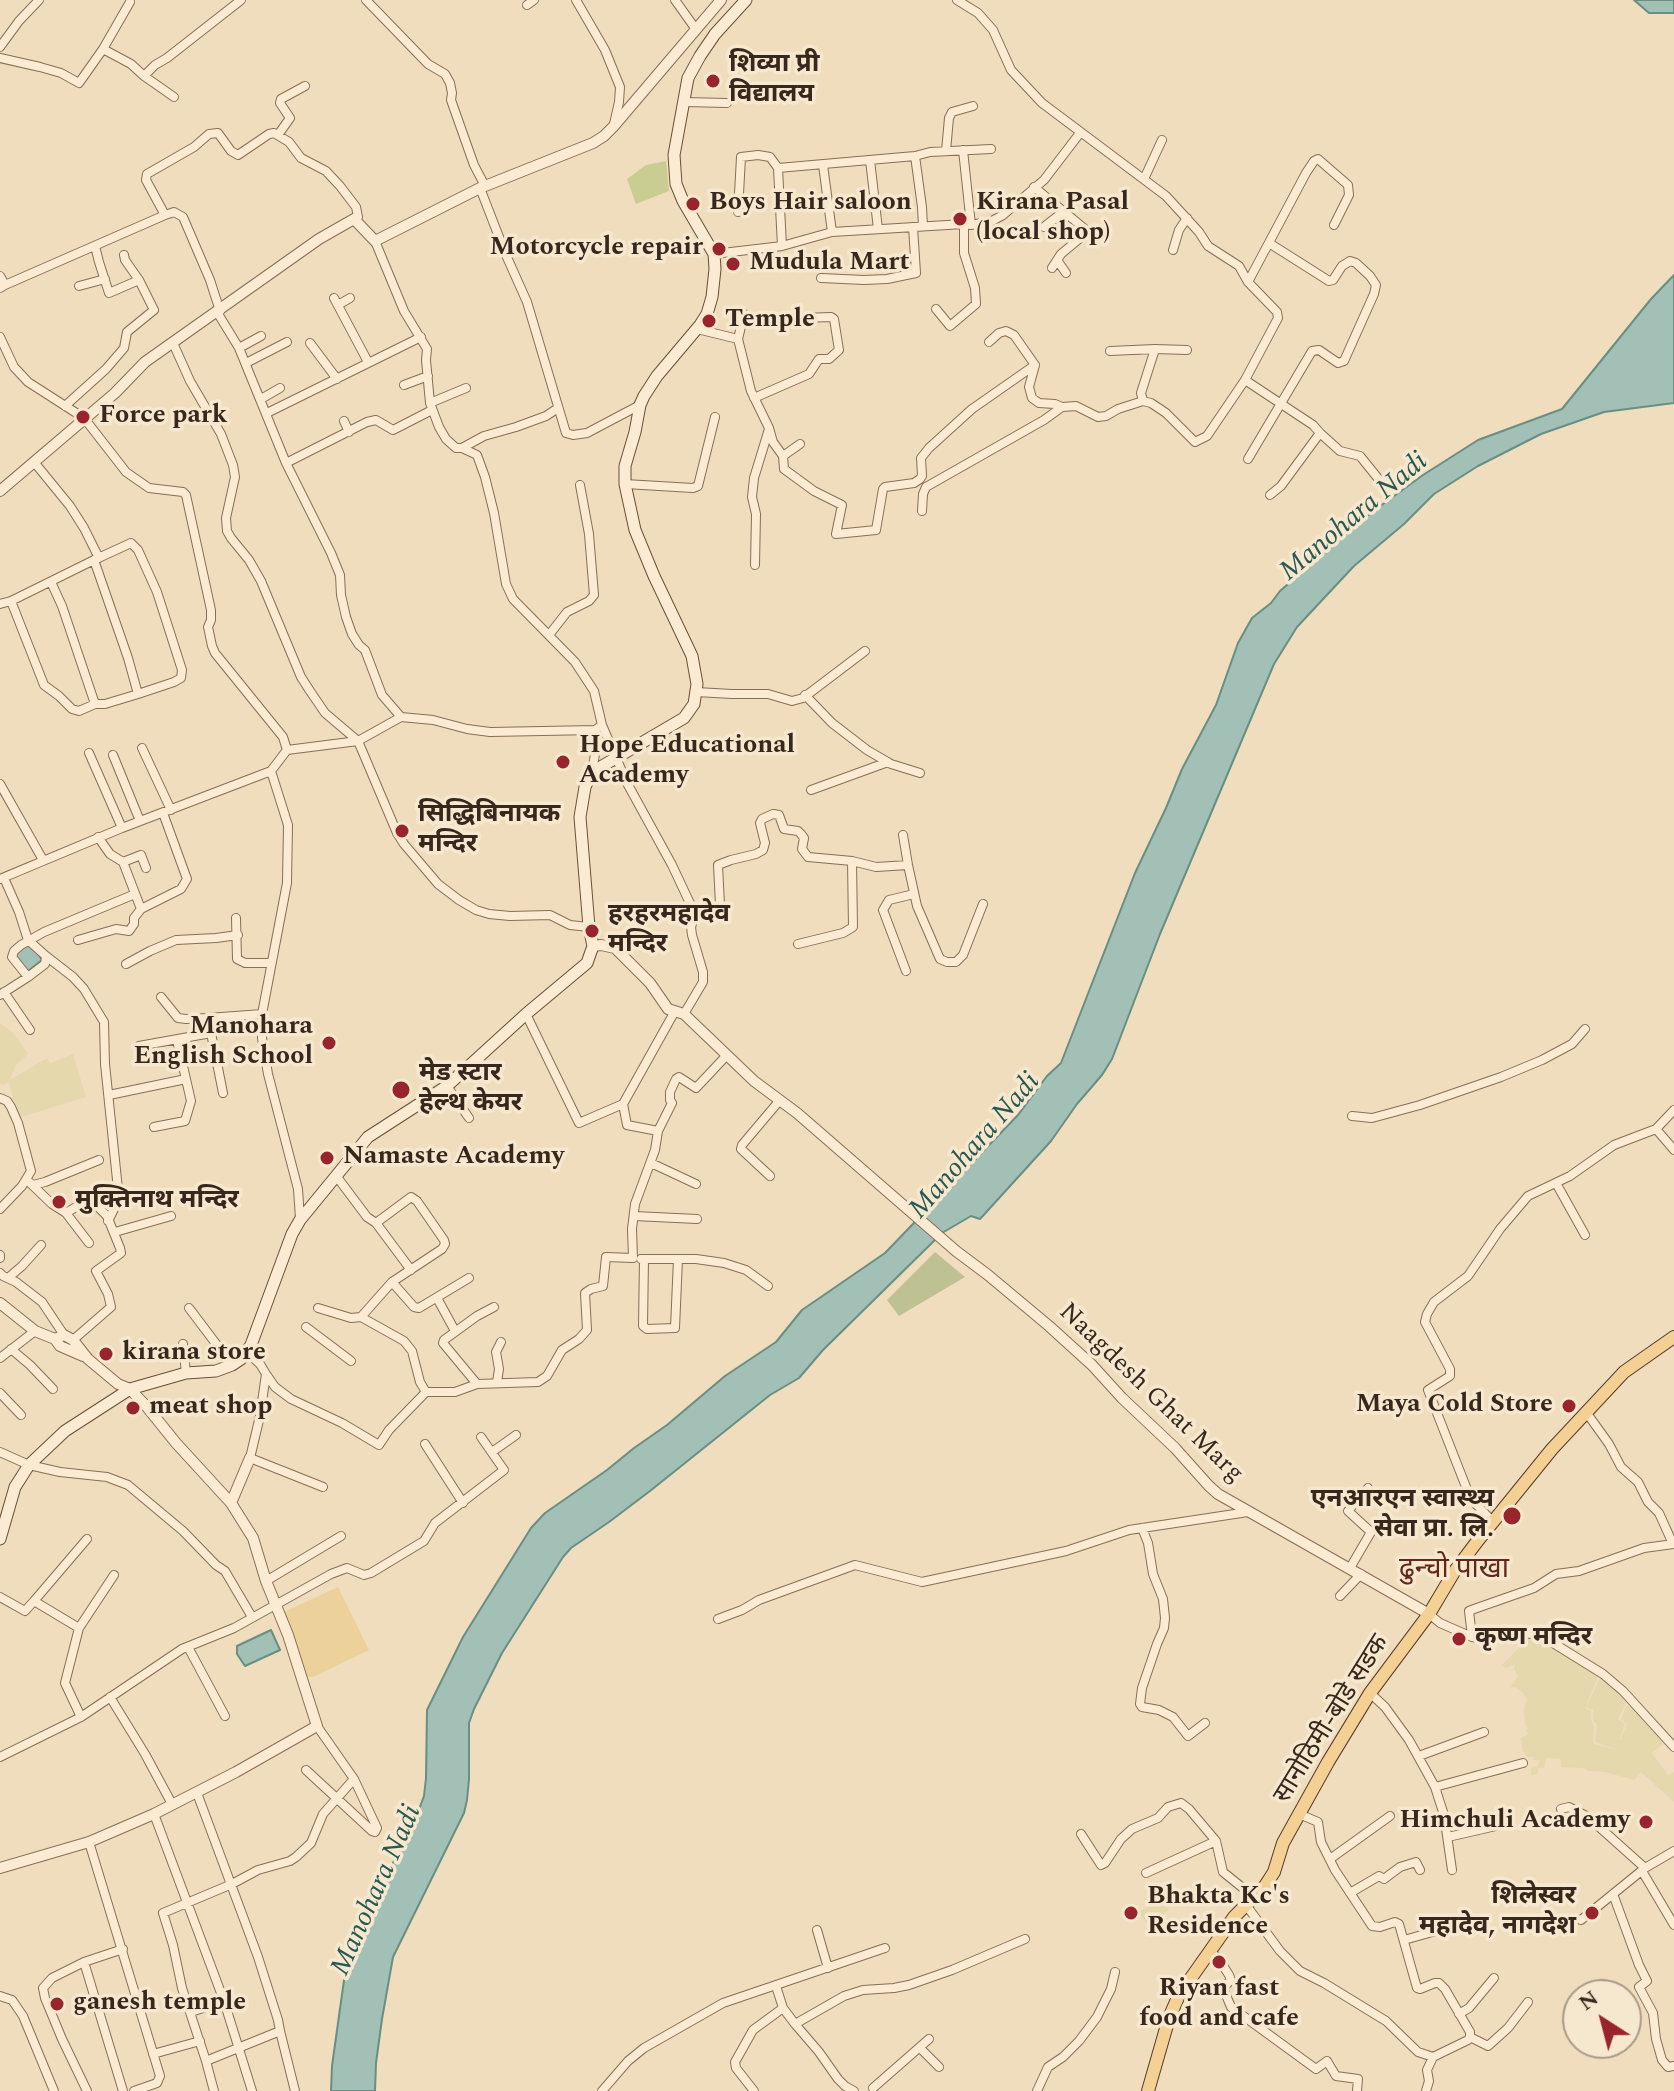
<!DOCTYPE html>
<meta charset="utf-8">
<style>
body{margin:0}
#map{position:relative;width:1674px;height:2091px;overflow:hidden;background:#efddbe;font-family:Spectral,serif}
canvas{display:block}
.north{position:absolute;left:1562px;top:1979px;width:80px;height:80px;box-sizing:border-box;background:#f6e8ce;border:2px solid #aa9b87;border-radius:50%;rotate:324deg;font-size:22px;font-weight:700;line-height:32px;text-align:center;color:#37271c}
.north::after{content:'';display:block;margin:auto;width:28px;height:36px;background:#98252d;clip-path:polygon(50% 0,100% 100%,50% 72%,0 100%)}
</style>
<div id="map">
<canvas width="1674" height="2091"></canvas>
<div class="north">N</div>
</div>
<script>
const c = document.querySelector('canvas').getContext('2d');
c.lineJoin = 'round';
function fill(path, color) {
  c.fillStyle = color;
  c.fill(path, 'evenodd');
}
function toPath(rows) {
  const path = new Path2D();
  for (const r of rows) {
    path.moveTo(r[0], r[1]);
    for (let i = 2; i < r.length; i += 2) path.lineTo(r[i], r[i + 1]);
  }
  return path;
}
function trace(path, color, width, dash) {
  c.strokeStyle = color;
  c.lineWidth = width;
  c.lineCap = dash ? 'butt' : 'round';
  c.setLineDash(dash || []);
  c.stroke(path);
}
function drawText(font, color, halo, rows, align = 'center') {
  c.font = font + ' Spectral,"Noto Sans Devanagari",serif';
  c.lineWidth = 7;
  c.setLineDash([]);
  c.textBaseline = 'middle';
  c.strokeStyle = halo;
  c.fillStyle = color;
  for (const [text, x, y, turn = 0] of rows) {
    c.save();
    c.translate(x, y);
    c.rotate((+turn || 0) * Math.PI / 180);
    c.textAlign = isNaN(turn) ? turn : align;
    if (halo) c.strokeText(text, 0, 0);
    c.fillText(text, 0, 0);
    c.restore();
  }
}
fill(toPath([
 [0,1023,13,1033,28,1054,15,1066,10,1080,47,1058,50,1063,73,1054,86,1097,18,1118,9,1082,3,1085,0,1083],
 [1529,1631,1599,1674,1585,1708,1591,1711,1591,1720,1594,1726,1593,1744,1618,1750,1595,1742,1597,1725,1593,1720,1593,1710,1586,1707,1601,1676,1625,1697,1623,1701,1626,1703,1618,1719,1625,1724,1619,1739,1622,1740,1621,1738,1627,1724,1621,1719,1627,1705,1638,1710,1666,1742,1652,1753,1668,1775,1674,1772,1674,1802,1641,1772,1634,1780,1605,1772,1588,1771,1583,1768,1561,1767,1561,1759,1546,1758,1544,1768,1539,1768,1537,1774,1531,1775,1531,1768,1537,1767,1540,1760,1532,1760,1535,1757,1528,1757,1523,1752,1521,1738,1528,1734,1526,1730,1529,1728,1526,1727,1524,1716,1524,1708,1527,1700,1523,1693,1515,1687,1510,1687,1518,1677,1514,1669,1515,1664,1506,1668,1502,1665,1519,1648,1506,1632],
 [1157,1890,1169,1910,1147,1924,1139,1912,1149,1906,1144,1899]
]), '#e5d8ac');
fill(toPath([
 [666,161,669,191,636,204,627,179,646,165]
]), '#cacd92');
fill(toPath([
 [338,1587,369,1650,313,1677,306,1677,284,1612]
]), '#ecd19a');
fill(toPath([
 [935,1252,965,1277,899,1316,887,1300]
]), '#bec192');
const water = toPath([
 [1634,0,1674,0,1674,13,1649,13,1634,0],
 [1674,275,1674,403,1604,412,1541,434,1478,466,1434,494,1404,524,1354,566,1297,627,1274,664,1160,934,1112,1059,1102,1075,1077,1104,1051,1141,980,1219,971,1216,942,1233,823,1350,799,1378,770,1395,650,1491,609,1522,571,1548,563,1557,502,1653,474,1709,469,1723,469,1779,467,1800,464,1813,393,1957,382,2019,376,2063,375,2091,331,2091,332,2066,346,1966,353,1942,363,1916,411,1831,424,1796,426,1778,427,1710,463,1637,531,1528,545,1513,607,1470,634,1448,667,1425,725,1376,776,1342,802,1310,885,1253,1018,1115,1047,1076,1061,1063,1135,873,1166,808,1182,769,1216,705,1238,643,1252,618,1271,603,1280,591,1372,512,1423,475,1478,440,1562,409,1651,299,1674,275],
 [26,944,35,948,42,960,27,972,14,958,16,953,26,944],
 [271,1630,280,1650,245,1666,237,1654,237,1646,271,1630]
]);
fill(water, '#a2c0b5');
trace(water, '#698e83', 2);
const minor = toPath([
 [366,0,428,64,445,74,450,83,452,93,451,100,474,165,485,186],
 [576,0,605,50,620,87,619,102,614,124],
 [675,0,695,28],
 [957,0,978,13,993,30,1011,70,1042,103,1166,196,1199,232,1208,246,1239,266,1248,282,1277,312,1278,318,1245,380,1207,436,1195,442,1166,413,1151,403,1143,401,1118,409,1106,416,1098,417,1076,406,1062,407],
 [527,5,534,0],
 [0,47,19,21,39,0],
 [103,49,131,64,144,76,174,97],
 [0,58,40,67,61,73,79,83,103,49,130,2],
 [144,76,155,65,167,58,241,0],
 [684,102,727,103],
 [278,135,290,118,280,103,281,99,305,86],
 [963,150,971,225],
 [946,151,949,118,952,112,973,106],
 [915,156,922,207,923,226],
 [870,160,878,229],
 [823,165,832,232],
 [778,168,915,156,930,152,991,149],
 [1144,179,1162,140],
 [1034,187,1085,229,1079,239,1061,254,1052,268],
 [480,188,506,255,527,302,566,433,573,435,587,433,640,405],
 [738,212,741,157,758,155,770,157,778,168,782,246],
 [1044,227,1063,212],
 [375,241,404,311,427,349,426,360,430,403,439,427,446,439,456,448,462,448,477,455,485,477,494,513,506,584,513,599,575,662,594,691,602,725,595,730,596,748,592,772],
 [1173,250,1179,230,1187,218],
 [714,254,782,246,832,232,964,224,971,225,992,221,1003,215,1044,180,1080,133],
 [124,255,125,260,139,280],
 [1057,260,1066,273],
 [0,276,5,285,0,288],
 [821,278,864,280,887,279,916,273,913,227],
 [1248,282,1306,173,1314,161,1318,159,1348,185,1349,195,1334,225],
 [5,285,165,215],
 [79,286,105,279],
 [334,298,368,362],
 [338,305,350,298],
 [936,309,950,326,976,304,975,288,964,253,964,224],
 [220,311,210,280,183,217,174,212,165,215,146,180,147,174,194,147,209,134,218,133,231,151,238,155,269,134,274,133,289,142,301,158,326,171,340,186,356,207,358,217,354,219],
 [217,312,239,348,261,336],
 [744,314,738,339,751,391,769,428,773,442,783,456,800,444],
 [697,329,738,339],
 [0,337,14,367,28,382,84,418,126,472,149,488,183,492,186,495,211,610,211,620,208,627,212,646,215,653,283,737,287,750],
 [989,342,999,333,1006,331,1014,335,1035,365],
 [173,343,190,381,221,434,233,465,235,477,226,518,227,531,231,538,249,560,261,581,301,677,310,691,325,713,358,741,397,833,404,844,438,884,459,900,476,910,489,914,510,916,550,915,570,925,589,927],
 [310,343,337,379],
 [239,348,286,463,331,553,340,575,341,595,346,617,352,634,359,645,365,650,382,695,401,717,433,720,467,729,490,732,595,730],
 [1110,351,1155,349,1187,350],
 [246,363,287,342],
 [1245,380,1313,425,1320,433,1281,486,1270,495],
 [404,385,428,376],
 [754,398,809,374,819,359,829,359,839,350,834,319,831,317,802,318],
 [261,399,280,388],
 [1143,401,1141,393,1155,349],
 [430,403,466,388],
 [65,406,106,369,124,348,127,332,154,310,139,280,109,293,99,262,95,246],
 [267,413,421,337],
 [344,421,349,432],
 [1320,433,1340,451,1360,456,1385,487],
 [462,448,484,436,516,427,546,416,558,408],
 [783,456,784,469,814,491,842,505,836,534,876,530,883,489,885,487,914,483,920,479,922,476,921,458,929,448,972,409,1035,365,1029,387,1032,398,1039,403,1055,404,1062,407,1044,420,926,487,923,494,922,511],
 [1248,459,1312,351,1319,350,1338,363,1344,361,1374,294,1376,285,1370,276,1356,263,1350,261,1342,266,1333,280,1329,281,1269,243],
 [34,462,70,506,84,528,99,558],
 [286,463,367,422,376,420,393,430,432,410],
 [625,484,693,488,698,486,715,417],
 [755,565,756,514,752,497,754,478,769,429],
 [51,582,62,606,95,704,105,704,138,694],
 [11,601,44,685,59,696,72,709,79,711,95,704],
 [0,604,11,601,94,560,131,543,138,550,157,592,182,670,181,678,174,682,138,694,128,658,94,560],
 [549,635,567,612,589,601,594,595,589,534,580,485],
 [696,692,732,694,768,694,792,701,803,698,865,651],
 [805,695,832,723,867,750,891,764,920,773],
 [602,725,627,783,672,865,695,914,691,927,692,935,703,972,703,982,684,1014],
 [142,748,171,810],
 [89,753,122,828],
 [113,755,140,821],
 [271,771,288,825,287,883,262,1014,262,1038,268,1074,298,1189,300,1219],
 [0,784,43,860],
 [811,790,888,762],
 [903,835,908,865,917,906,940,959,947,962,956,962,963,955,983,904],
 [98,837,110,854,123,862,141,909],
 [123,862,141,855,146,868],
 [0,879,122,828,271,771,287,750,358,741,401,717],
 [695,914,720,905,718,865,731,860,756,854,763,850,765,843,760,823,762,819,773,814,779,815,784,829,798,831,801,834,804,838,802,849,808,857,852,861,876,867,908,865],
 [236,918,237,959,245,963,271,963],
 [78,940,116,929,129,931,134,924,134,918,141,909,181,889,187,879,163,813],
 [798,944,843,933,853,927,852,861],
 [46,956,73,977,84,989,104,1022,105,1064,119,1199,108,1221],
 [126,964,150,951,176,940,216,938,238,935],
 [906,971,883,910,889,900,914,894],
 [28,977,12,957,14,951,21,945,44,932,135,894],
 [4,992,30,1030],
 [0,995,28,977,45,964,46,956,28,940,19,912,4,878],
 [161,997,178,1018,186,1019,208,1018],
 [526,1014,579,1123,623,1104],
 [211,1033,208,1018,262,1014],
 [139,1046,211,1033,223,1093],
 [447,1086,469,1118],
 [109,1095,186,1079],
 [0,1098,7,1101,11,1107,18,1123,31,1171,22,1186,0,1209],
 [1352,1116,1372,1118,1420,1105,1501,1077,1542,1060,1572,1044,1585,1029],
 [154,1127,185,1121,191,1101,177,1040],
 [1656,1129,1674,1150],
 [658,1131,672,1103,670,1100,670,1092,676,1079,679,1077,696,1088,727,1055],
 [651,1163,696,1184],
 [770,1176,741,1149,742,1145,780,1100],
 [337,1177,367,1217,376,1223,411,1270],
 [27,1180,52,1204,66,1213,81,1204,93,1202,107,1216,120,1248,121,1253,96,1271,108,1294,111,1307,73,1340],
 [1556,1183,1585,1235],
 [33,1185,45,1182,99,1160],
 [66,1213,89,1243],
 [634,1216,697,1219],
 [115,1232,171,1216],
 [0,1255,0,1258],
 [641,1259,696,1259,724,1263,746,1270,768,1286],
 [644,1259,643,1326,647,1329,675,1328,678,1259],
 [0,1273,3,1276,16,1282,42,1302,64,1335],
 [8,1278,22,1266,41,1245],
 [392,1282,414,1307,419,1308,469,1278],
 [437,1298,455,1331],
 [189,1308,232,1365],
 [318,1308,351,1318,361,1317,404,1341,412,1351,420,1382,426,1392],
 [361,1317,392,1282,442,1249,445,1244,444,1240,417,1201,411,1197,376,1223],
 [306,1327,351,1361],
 [183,1344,186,1373],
 [11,1349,30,1365,53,1389],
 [247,1352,260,1364,266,1374,260,1416,250,1458,323,1487],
 [0,1358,35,1331],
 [266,1374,275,1387,291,1399,342,1423,379,1445,389,1430,426,1392,455,1392,477,1384,538,1382,547,1376,562,1350,579,1339,587,1330,585,1293,591,1289,603,1286,606,1257,633,1258,632,1229,635,1204,655,1150,658,1131,627,1125,623,1104,675,1011],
 [497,1382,499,1369,496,1352,501,1342],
 [477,1384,443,1343,444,1340,477,1316,494,1307],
 [0,1393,21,1415],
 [1586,1412,1609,1444,1621,1467,1638,1482,1648,1502,1659,1513,1673,1544],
 [425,1444,463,1503],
 [0,1452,29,1465,60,1472,107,1477,128,1485,183,1531,216,1565,225,1571,252,1617],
 [492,1452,516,1435],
 [1492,1521,1475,1503,1468,1492,1428,1390,1450,1376,1450,1369,1425,1322,1427,1314,1434,1302,1468,1276,1500,1229,1528,1196,1570,1176,1614,1145,1656,1129,1674,1110],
 [1142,1528,1148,1543,1153,1574,1163,1599,1165,1618,1164,1628,1157,1644,1142,1688,1140,1704,1142,1707,1159,1710,1173,1717,1188,1736,1205,1723],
 [1350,1568,1371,1532,1348,1511,1368,1488],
 [266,1581,341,1536],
 [1340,1596,1361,1574],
 [0,1597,25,1611,34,1601,79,1628,65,1683,81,1717],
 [34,1601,87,1539],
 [1429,1614,1440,1623,1472,1637,1486,1639,1520,1633,1532,1634,1545,1638,1603,1674,1623,1691,1674,1747],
 [718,1619,742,1610,759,1600,855,1565,922,1582,1066,1551,1129,1530,1248,1512],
 [79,1628,114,1575],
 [1472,1637,1469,1611,1474,1609,1534,1588,1556,1574,1579,1571,1644,1548,1674,1544],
 [188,1647,225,1716],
 [1370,1693,1385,1707,1409,1740,1435,1787,1444,1815,1452,1870],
 [110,1697,145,1754,172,1804],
 [317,1726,354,1779,377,1828,375,1832],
 [1419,1756,1484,1732],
 [0,1757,81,1717,182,1649,234,1628,331,1574,347,1568,364,1575,371,1573,424,1541,435,1523,504,1470,481,1437],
 [306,1770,372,1831,375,1832],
 [1435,1787,1523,1763],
 [197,1793,258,1957,278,2020,280,2031,206,2061],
 [1561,1809,1569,1807,1588,1817,1645,1868],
 [154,1814,224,2001,252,2091],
 [1299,1814,1318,1822,1321,1842,1335,1870,1372,1926,1380,1927,1395,1922,1399,1924,1417,1988,1420,1989,1435,1983,1439,1983,1445,1989,1470,2032,1470,2037,1468,2040,1433,2057],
 [1081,1834,1101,1865,1105,1863,1121,1839,1132,1829,1158,1818,1168,1807,1181,1803,1189,1809,1216,1841],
 [1448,1837,1496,1826],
 [89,1842,160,2076,157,2083,134,2091],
 [1330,1859,1390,1816],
 [1642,1871,1674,1925],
 [1146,1873,1216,1841,1223,1872,1254,1897],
 [1350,1893,1379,1876,1384,1879,1400,1867,1416,1862,1420,1870],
 [1613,1894,1639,1965,1647,1981,1639,1987,1653,2013,1656,2039,1662,2060,1668,2067,1674,2066],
 [1246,1905,1280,1951,1300,1971,1324,1983,1386,2021,1418,2052,1433,2057,1427,2070,1429,2081,1426,2091],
 [1581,1920,1645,1868,1674,1851],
 [817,1930,828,1968],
 [1404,1940,1436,1931],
 [1209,1951,1218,1958,1229,1975,1231,1980,1223,1988,1231,2007,1316,2069,1327,2061,1336,2076,1358,2079,1357,2091],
 [84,1962,123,2091],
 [776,1986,783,2008,795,2024,819,2052,838,2079,845,2086,854,2091],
 [0,1996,12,2000,23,2016,54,2091],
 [191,2012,224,2001],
 [1459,2014,1469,2008,1494,1978],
 [795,2024,844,1996,863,1990,894,1988,909,1985,952,1970,1025,1939],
 [280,2031,295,2091],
 [1470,2037,1488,2046,1508,2028,1528,2002],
 [920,2048,939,2067],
 [153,2054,200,2041],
 [873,2088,929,2039],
 [87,2091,62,2039,45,1998,43,1988,52,1978,84,1962,123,1949],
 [214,2091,206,2061,182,1988,173,1945,163,1913,232,1884,258,1870,290,1861,296,1857,311,1843,323,1814,354,1779],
 [602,2091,628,2061,644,2048,723,2003,885,1948],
 [754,2091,736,2068,735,2062,753,2030,783,2008],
 [1037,2091,1048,2067,1063,2057,1079,2041,1097,2017,1111,1989,1115,1972]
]);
const tertiary = toPath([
 [0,491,115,393,145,362,319,239,354,219,375,241,480,188,593,143,604,136,613,127,721,0],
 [593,946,601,945,615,948,650,983,668,1009,684,1014,754,1081,797,1113,956,1251,988,1275,1049,1326,1092,1365,1122,1398,1175,1448,1209,1486,1218,1494,1429,1614],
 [0,1303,35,1331,55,1339,64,1335,73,1340,88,1359,118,1384,130,1389,147,1407,176,1443,231,1503],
 [55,1339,60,1346,83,1356],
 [0,1868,89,1842,154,1814,236,1772,317,1726,288,1635,266,1581,253,1538,231,1503,250,1458]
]);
const secondary = toPath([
 [0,1539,15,1487,29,1465,65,1431,130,1389,186,1373,216,1371,232,1365,241,1359,251,1345,292,1234,300,1220,368,1137,447,1086,526,1014,587,963,593,946,589,927,580,817,585,787,592,772,684,718,694,704,697,684,692,656,654,576,635,530,625,484,625,466,635,432,640,405,644,396,657,376,700,325,707,314,712,297,715,269,714,254,683,201,676,184,674,155,688,78,700,56,715,34,746,0]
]);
const primary = toPath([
 [1148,2091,1169,2018,1179,1995,1234,1917,1265,1886,1274,1872,1283,1843,1328,1762,1370,1693,1429,1614,1454,1572,1479,1539,1552,1449,1624,1372,1674,1337]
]);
trace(minor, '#886e57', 10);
trace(tertiary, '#886e57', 12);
trace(secondary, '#694f3a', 13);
trace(primary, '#553c2b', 14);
trace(minor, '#faebd2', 8);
trace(tertiary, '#faebd2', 10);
trace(secondary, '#faebd2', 11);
trace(primary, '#f4d094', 12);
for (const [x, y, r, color] of [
 [713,81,8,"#98252d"],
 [693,204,8,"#98252d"],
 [960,219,8,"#98252d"],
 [719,249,8,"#98252d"],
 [733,264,8,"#98252d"],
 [709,321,8,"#98252d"],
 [83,417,8,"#98252d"],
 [563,762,8,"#98252d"],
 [402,831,8,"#98252d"],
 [592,931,8,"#98252d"],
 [329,1043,8,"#98252d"],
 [401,1090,10,"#98252d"],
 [327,1158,8,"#98252d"],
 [59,1202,8,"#98252d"],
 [106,1354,8,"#98252d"],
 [1569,1406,8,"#98252d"],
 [133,1408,8,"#98252d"],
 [1512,1516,10,"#98252d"],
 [1459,1639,8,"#98252d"],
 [1646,1822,8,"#98252d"],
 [1131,1913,8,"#98252d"],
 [1592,1913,8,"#98252d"],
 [1219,1962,8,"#98252d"],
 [57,2004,8,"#98252d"]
]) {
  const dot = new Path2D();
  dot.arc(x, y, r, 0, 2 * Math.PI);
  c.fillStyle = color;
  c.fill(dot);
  trace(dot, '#f6e8ce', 3);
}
drawText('bold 26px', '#37271c', '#f6e8ce', [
 ["शिव्या प्री",729,66],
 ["विद्यालय",729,96],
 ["Boys Hair saloon",709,204],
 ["Kirana Pasal",976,204],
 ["(local shop)",976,234],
 ["Motorcycle repair",703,249,"right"],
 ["Mudula Mart",749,264],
 ["Temple",725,321],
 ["Force park",99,417],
 ["Hope Educational",579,747],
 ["Academy",579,777],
 ["सिद्धिबिनायक",418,816],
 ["मन्दिर",418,846],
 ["हरहरमहादेव",608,916],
 ["मन्दिर",608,946],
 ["Manohara",313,1028,"right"],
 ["English School",313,1058,"right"],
 ["मेड स्टार",419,1075],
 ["हेल्थ केयर",419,1105],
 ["Namaste Academy",343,1158],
 ["मुक्तिनाथ मन्दिर",75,1202],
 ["kirana store",122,1354],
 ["Maya Cold Store",1553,1406,"right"],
 ["meat shop",149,1408],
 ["एनआरएन स्वास्थ्य",1494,1501,"right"],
 ["सेवा प्रा. लि.",1494,1531,"right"],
 ["कृष्ण मन्दिर",1475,1639],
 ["Himchuli Academy",1630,1822,"right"],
 ["Bhakta Kc's",1147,1898],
 ["Residence",1147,1928],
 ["शिलेस्वर",1576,1898,"right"],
 ["महादेव, नागदेश",1576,1928,"right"],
 ["Riyan fast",1219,1990,"center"],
 ["food and cafe",1219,2020,"center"],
 ["ganesh temple",73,2004]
], 'left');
drawText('26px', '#37271c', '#f6e8ce', [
 ["Naagdesh Ghat Marg",1150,1394,44],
 ["सानोठिमी-बोडे सडक",1333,1720,-58]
]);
drawText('italic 28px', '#2a5751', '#f6e8ce', [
 ["Manohara Nadi",1355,518,-40],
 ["Manohara Nadi",976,1147,-49],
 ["Manohara Nadi",378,1891,-66]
]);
drawText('28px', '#64251a', '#f6e8ce', [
 ["ढुन्चो पाखा",1454,1572]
]);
</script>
